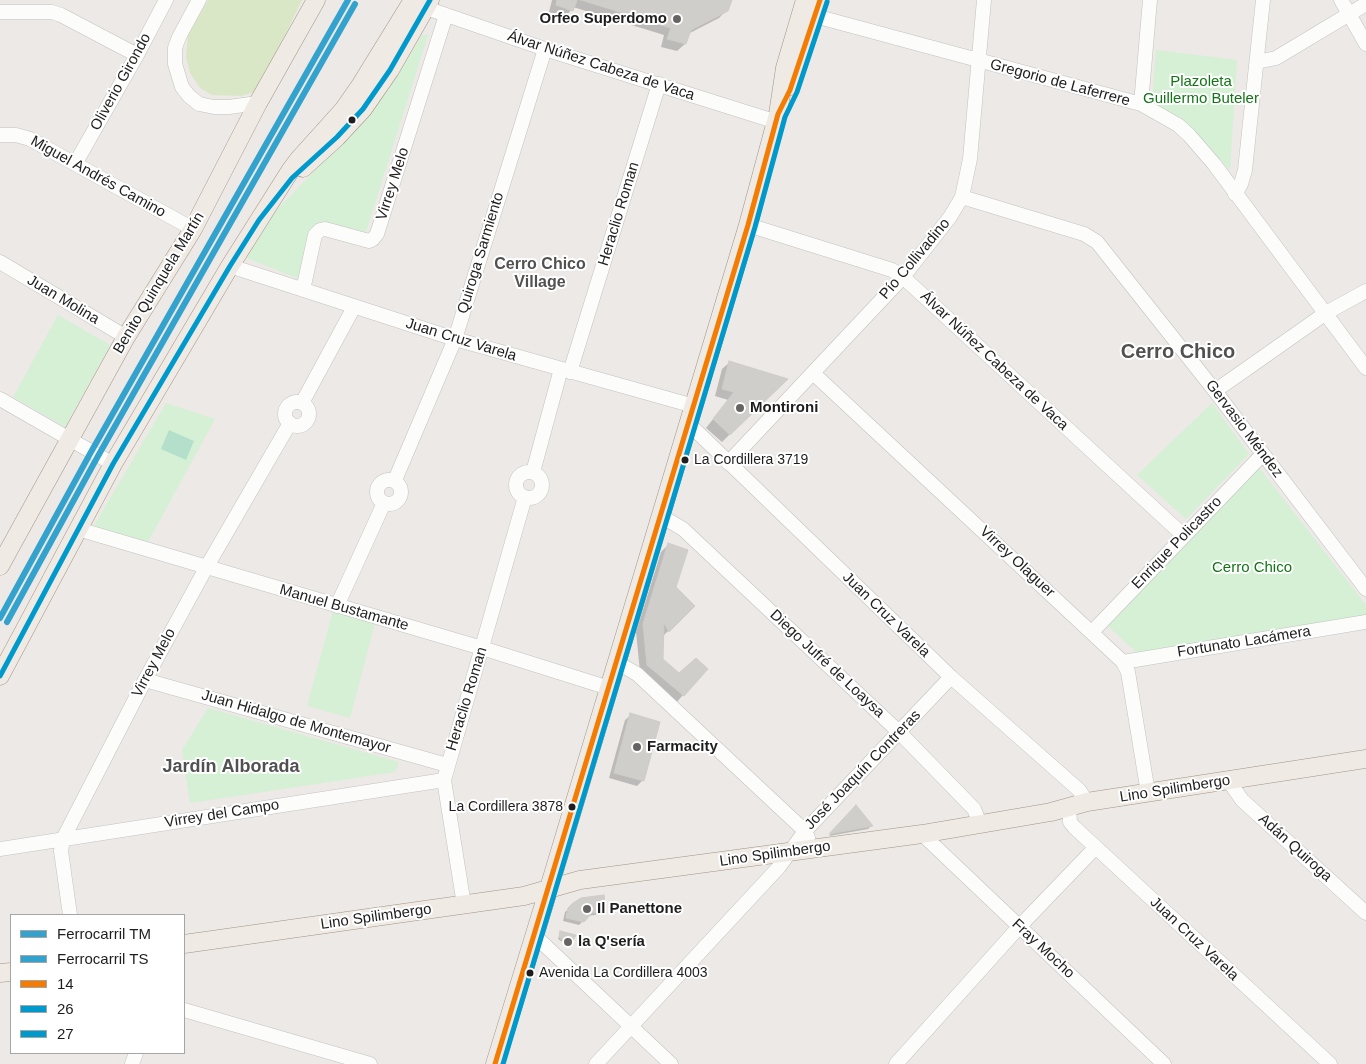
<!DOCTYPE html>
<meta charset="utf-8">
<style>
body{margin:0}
#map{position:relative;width:1366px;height:1064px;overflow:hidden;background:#ece9e6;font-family:Arial,sans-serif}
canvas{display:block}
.legend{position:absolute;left:10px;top:914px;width:175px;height:140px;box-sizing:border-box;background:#fff;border:1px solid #a5a5a5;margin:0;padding:6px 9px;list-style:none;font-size:15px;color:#1e1e1e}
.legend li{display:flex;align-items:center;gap:10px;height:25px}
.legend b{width:25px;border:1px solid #a5a5a5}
</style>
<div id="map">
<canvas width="1366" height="1064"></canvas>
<ul class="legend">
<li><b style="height:6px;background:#33a3ce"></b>Ferrocarril TM</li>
<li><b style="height:6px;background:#33a3ce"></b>Ferrocarril TS</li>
<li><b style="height:6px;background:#f47c02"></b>14</li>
<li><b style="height:6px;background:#0099cb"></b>26</li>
<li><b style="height:6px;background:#0099cb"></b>27</li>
</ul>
</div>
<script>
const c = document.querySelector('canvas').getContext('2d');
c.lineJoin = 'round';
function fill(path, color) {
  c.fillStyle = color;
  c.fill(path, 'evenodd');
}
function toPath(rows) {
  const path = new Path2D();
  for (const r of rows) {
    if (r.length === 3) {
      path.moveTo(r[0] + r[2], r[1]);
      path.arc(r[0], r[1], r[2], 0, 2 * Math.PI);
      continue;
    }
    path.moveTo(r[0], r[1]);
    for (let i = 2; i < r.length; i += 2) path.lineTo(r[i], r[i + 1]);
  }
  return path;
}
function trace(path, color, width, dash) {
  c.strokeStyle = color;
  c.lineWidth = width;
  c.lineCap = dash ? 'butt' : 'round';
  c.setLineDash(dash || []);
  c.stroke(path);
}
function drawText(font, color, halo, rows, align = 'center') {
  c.font = font + ' Arial,sans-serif';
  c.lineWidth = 4;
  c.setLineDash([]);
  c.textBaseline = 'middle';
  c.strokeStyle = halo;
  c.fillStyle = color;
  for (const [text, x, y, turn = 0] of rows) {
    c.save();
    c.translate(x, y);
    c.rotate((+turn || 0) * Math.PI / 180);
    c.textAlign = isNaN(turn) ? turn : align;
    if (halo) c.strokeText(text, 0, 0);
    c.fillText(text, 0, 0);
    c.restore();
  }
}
fill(toPath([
 [208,0,302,0,258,91,241,96,212,95,200,88,190,73,186,57,188,35]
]), '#dae7c7');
fill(toPath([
 [422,35,428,35,366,232,322,221,314,226,302,280,244,257,273,214,367,116,390,88],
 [1156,50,1237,60,1230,170,1181,118,1152,103],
 [58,315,110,345,65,427,13,397],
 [166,403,215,419,148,542,94,526],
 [1212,403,1249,454,1186,519,1137,475],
 [1257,465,1366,605,1366,617,1138,654,1106,624],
 [333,611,375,623,350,718,307,706],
 [208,708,399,762,395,772,190,803,182,750]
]), '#d5f0d4');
fill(toPath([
 [169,430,194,441,186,460,161,449]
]), '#b4e0cb');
fill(toPath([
 [552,0,730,0,727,10,719,18,688,34,685,44,677,51,661,47,664,35,573,7,565,18,549,12],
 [730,362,786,379,722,442,706,428,728,400,715,396,722,369],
 [669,544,675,587,693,606,662,637,662,659,683,695,676,703,640,672,636,632,661,552],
 [631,715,643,780,637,786,609,778,625,720],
 [853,810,871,826,868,829,829,836],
 [569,909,605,910,601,914,588,916,579,925,563,921,565,912],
 [560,934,574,936,568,946,558,939]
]), '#0003');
const building = toPath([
 [557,0,577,0,573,11,556,5,557,0],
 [581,0,732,0,728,11,691,30,686,44,667,39,671,28,581,0],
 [729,361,788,379,730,435,713,419,734,392,722,389,729,361],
 [668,543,688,550,676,587,695,606,669,632,664,623,663,659,679,673,696,658,708,669,684,696,647,665,643,624,668,543],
 [630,713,660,722,644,781,614,773,630,713],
 [856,805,873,826,829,834,856,805],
 [604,895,606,911,592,913,584,922,566,918,568,908,573,903,581,898,604,895],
 [560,931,576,935,570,946,559,937,560,931]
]);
fill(building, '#d0cecb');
trace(building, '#cfcbc8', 1);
const minor = toPath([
 [199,0,179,37,175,48,175,64,182,87,189,96,199,104,214,107,229,107,258,103],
 [1341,0,1366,44],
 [426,8,545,49,777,122],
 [0,12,52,12,61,15,137,55],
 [815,16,1141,104,1178,125,1189,135,1214,164,1366,368],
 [1257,62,1276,58,1366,4],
 [1141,104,1150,0],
 [0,135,16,135,30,139,193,229],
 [75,164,137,55,166,0],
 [1235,194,1241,184,1245,170,1263,0],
 [962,197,1084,234,1097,242,1215,391,1366,589],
 [748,225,892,270,903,277,1184,536],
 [0,262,126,337],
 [230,266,455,339,694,406],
 [303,290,315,235,320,230,325,229,369,241,373,239,377,234,446,15],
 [570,372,659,84],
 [813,373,1123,662,1128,672,1148,793],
 [1215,391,1326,313,1366,291],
 [0,399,113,464],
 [297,414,12],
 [302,403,354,307],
 [689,424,951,677,1079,790,1087,802],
 [728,463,903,277,950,217,962,197,970,159,984,0],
 [529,485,13],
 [533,472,561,369],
 [389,492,12],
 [395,480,455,339,545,49],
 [661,516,683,529,900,733,974,809,980,824],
 [78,529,482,648,609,688],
 [337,606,384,503],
 [1092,632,1262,455],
 [616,662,637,674,805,831,808,838],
 [1123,662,1366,622],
 [145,680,447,765],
 [1228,780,1242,800,1366,913],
 [1069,808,1070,822,1074,827,1330,1064],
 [922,834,1164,1064],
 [0,849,444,780],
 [464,905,444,780,525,497],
 [70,915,61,851,63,839,145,680,206,568,290,423],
 [534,935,671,1064],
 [184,1010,370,1064],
 [132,1064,136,1053],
 [596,1064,779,867,805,831,951,677],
 [896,1064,1019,927,1095,848]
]);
const major = toPath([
 [791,86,820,0],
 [303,168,337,137,363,109,390,70,430,0],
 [0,566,126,337,193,229,258,103,316,0],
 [0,676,113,464,230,266,290,171,299,159,344,109,360,86,413,0],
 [184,944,524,896,580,880,922,834,1051,812,1087,802,1366,759],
 [0,973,11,972],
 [495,1064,549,888,748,225,778,114,785,68,805,0]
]);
trace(minor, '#c3c2c1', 15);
trace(major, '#a19584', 19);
trace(minor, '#fcfcfb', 14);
trace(major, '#efeae4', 18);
trace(toPath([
 [495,1064,748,225,778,114,790,90,820,0]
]), '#f47c02', 5);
trace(toPath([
 [503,1064,755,227,785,117,797,92,827,2]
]), '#0099cb', 5);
trace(toPath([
 [0,676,113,464,230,266,259,220,292,178,337,137,363,109,390,70,430,0]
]), '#0099cb', 5);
trace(toPath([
 [0,618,91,452,348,0]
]), '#33a3ce', 6);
trace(toPath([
 [7,622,98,456,355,4]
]), '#33a3ce', 6);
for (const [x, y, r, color] of [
 [677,19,5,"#666564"],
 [352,120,4.5,"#1e1e1e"],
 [740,408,5,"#666564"],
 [685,460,4.5,"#1e1e1e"],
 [637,747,5,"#666564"],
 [572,807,4.5,"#1e1e1e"],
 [587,909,5,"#666564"],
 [568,942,5,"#666564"],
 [530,973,4.5,"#1e1e1e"]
]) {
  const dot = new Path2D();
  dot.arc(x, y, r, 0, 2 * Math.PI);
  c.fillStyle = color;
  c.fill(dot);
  trace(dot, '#fff', 2);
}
drawText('14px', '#1e1e1e', '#fff', [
 ["La Cordillera 3719",694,460],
 ["La Cordillera 3878",563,807,"right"],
 ["Avenida La Cordillera 4003",539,973]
], 'left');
drawText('bold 15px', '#1e1e1e', '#fff', [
 ["Orfeo Superdomo",667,19,"right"],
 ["Montironi",750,408],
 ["Farmacity",647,747],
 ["Il Panettone",597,909],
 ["la Q'sería",578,942]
], 'left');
drawText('15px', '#1e1e1e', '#fff', [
 ["Álvar Núñez Cabeza de Vaca",601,66,18],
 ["Oliverio Girondo",121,82,-61],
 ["Gregorio de Laferrere",1060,83,15],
 ["Miguel Andrés Camino",98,177,29],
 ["Virrey Melo",393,184,-72],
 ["Heraclio Roman",619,214,-73],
 ["Quiroga Sarmiento",481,253,-73],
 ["Pío Collivadino",915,259,-50],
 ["Benito Quinquela Martín",159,283,-59],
 ["Juan Molina",63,300,31],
 ["Juan Cruz Varela",461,340,17],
 ["Álvar Núñez Cabeza de Vaca",994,361,43],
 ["Gervasio Méndez",1244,429,53],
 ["Enrique Policastro",1177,543,-46],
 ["Virrey Olaguer",1017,562,43],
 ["Manuel Bustamante",344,608,16],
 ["Juan Cruz Varela",886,615,44],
 ["Fortunato Lacámera",1244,642,-9],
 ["Virrey Melo",154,663,-62],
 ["Diego Jufré de Loaysa",827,664,43],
 ["Heraclio Roman",467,699,-73],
 ["Juan Hidalgo de Montemayor",296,722,16],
 ["José Joaquín Contreras",863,770,-46],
 ["Lino Spilimbergo",1175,789,-9],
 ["Virrey del Campo",222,814,-9],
 ["Adán Quiroga",1295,848,42],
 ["Lino Spilimbergo",775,854,-8],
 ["Lino Spilimbergo",376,917,-8],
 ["Juan Cruz Varela",1194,939,43],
 ["Fray Mocho",1043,949,43]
]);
drawText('15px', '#127515', '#fff', [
 ["Plazoleta",1201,82],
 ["Guillermo Buteler",1201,99],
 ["Cerro Chico",1252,568]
]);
drawText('bold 16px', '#515151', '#fff', [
 ["Cerro Chico",540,265],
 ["Village",540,283]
]);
drawText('bold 18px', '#515151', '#fff', [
 ["Jardín Alborada",231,767]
]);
drawText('bold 20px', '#515151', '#fff', [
 ["Cerro Chico",1178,352]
]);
</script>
